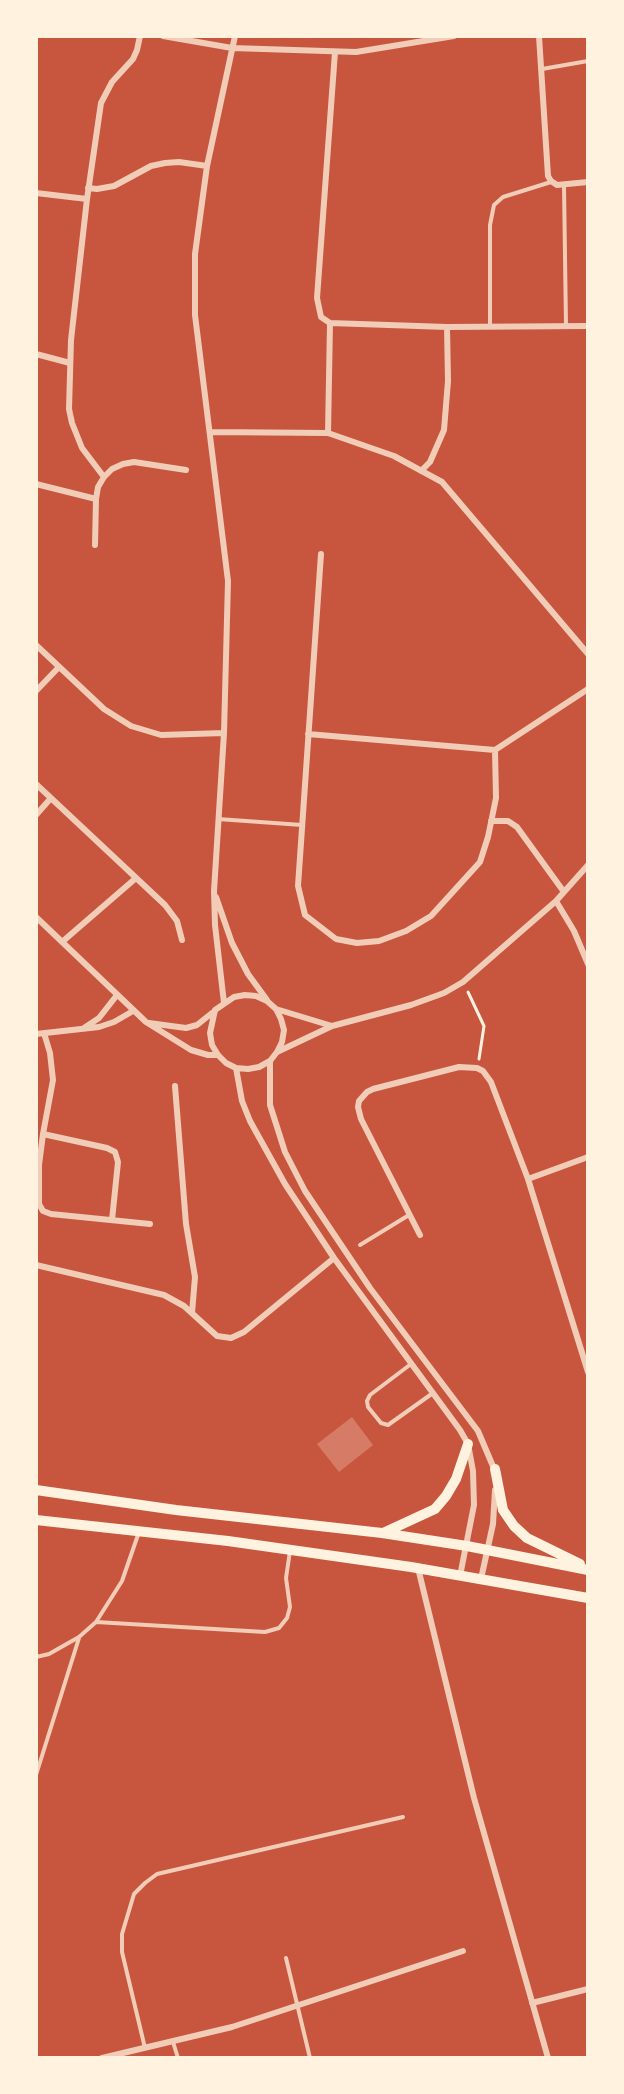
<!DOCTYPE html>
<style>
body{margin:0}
#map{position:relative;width:624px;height:2094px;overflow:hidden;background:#c8553d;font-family:Signika,sans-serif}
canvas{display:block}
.frame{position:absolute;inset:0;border:38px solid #fff3e0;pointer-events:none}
</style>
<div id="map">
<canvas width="624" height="2094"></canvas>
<div class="frame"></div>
</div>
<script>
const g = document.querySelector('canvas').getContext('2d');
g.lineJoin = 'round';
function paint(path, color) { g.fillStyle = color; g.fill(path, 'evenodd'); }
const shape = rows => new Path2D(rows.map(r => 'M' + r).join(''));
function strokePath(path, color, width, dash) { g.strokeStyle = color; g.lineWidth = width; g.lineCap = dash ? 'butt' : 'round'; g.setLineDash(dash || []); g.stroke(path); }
paint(shape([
 [352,1417,373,1445,339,1472,317,1444]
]), '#d67c66');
strokePath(shape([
 [468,992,484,1026,479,1059]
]), '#fff3e0', 3);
strokePath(shape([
 [542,69,588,61],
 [564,186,566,326],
 [490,327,490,225,494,205,503,197,551,182],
 [218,819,302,825],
 [360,1245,409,1215],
 [411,1364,370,1395,367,1401,368,1407,381,1423,388,1425,433,1393],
 [96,1622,265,1632,279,1628,287,1618,290,1607,286,1578,290,1551],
 [36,1657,49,1654,79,1637,96,1622,122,1581,139,1532],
 [36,1775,79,1638],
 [286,1958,310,2058],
 [173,2042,178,2058],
 [145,2048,122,1952,122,1934,134,1894,145,1883,157,1874,403,1817]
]), '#f1ccb7', 4);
strokePath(shape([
 [163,36,232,48,356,52,454,36],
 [539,36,548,176,551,181,557,185,588,182],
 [335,52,317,298,321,317,330,323,447,327,588,326],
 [88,188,97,189,114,186,151,166,165,163,179,162,207,166],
 [36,193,87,199],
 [36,354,70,363],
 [210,432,328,433,394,456,442,482,588,654],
 [328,433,330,323],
 [421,471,430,462,444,430,448,381,447,327],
 [104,477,82,448,72,423,69,409,71,340,87,199,101,103,112,82,133,59,137,50,140,36],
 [36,484,96,499],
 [95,545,96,499,98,487,104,477,112,469,123,464,134,462,186,470],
 [321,554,298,886,305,915,336,939,357,943,379,941,406,931,431,916,480,862,488,837,496,798,495,750],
 [36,645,104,709,131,726,161,735,224,733],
 [36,691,59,667],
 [308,734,495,750,588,689],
 [36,784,165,905,177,921,182,940],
 [36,815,51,798],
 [491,821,508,821,517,827,564,892],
 [216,897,232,943,248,974,267,1000],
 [556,901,574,931,588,964],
 [36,917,146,1022,191,1050,208,1055,218,1055],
 [62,942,136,878],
 [245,995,256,996,267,1001,276,1009,281,1019,284,1030,282,1042,277,1052,270,1061,259,1067,248,1069,236,1068,226,1063,218,1055,212,1045,210,1033,215,1010,234,997,245,995],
 [224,1003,215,925,214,891,224,733,228,581,195,315,195,254,207,166,235,36],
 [276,1009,332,1026],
 [149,1023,186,1028,197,1025,212,1013],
 [84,1028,99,1018,117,995],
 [44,1033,50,1053,53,1080,43,1134,39,1165,39,1204,43,1211,51,1214,150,1224],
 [36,1034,99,1027,114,1022,133,1011],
 [277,1052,332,1026,411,1005,444,993,463,982,556,901,588,865],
 [270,1061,270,1105,285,1152,305,1191,370,1288,478,1431,495,1471],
 [236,1068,242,1101,250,1121,285,1184,334,1258,460,1430,468,1444,473,1471,474,1505,460,1576],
 [175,1086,186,1224,195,1277,192,1313],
 [43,1134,107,1148,115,1152,118,1162,112,1220],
 [528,1179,588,1157],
 [420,1235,361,1119,358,1107,359,1101,367,1092,373,1089,459,1067,477,1068,483,1071,491,1082,528,1179,588,1372],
 [36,1265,164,1295,184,1306,217,1336,231,1338,244,1332,334,1258],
 [418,1568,474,1798,548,2058],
 [481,1579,493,1524,495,1490],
 [532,2003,588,1989],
 [102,2058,232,2027,463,1951]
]), '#f1ccb7', 6);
strokePath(shape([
 [495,1469,503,1510,514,1526,527,1538,580,1564],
 [36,1490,176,1510,382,1533,467,1546,588,1570],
 [36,1520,228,1541,411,1567,588,1598],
 [383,1533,435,1509,446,1496,456,1479,468,1444]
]), '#fff3e0', 10);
</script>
